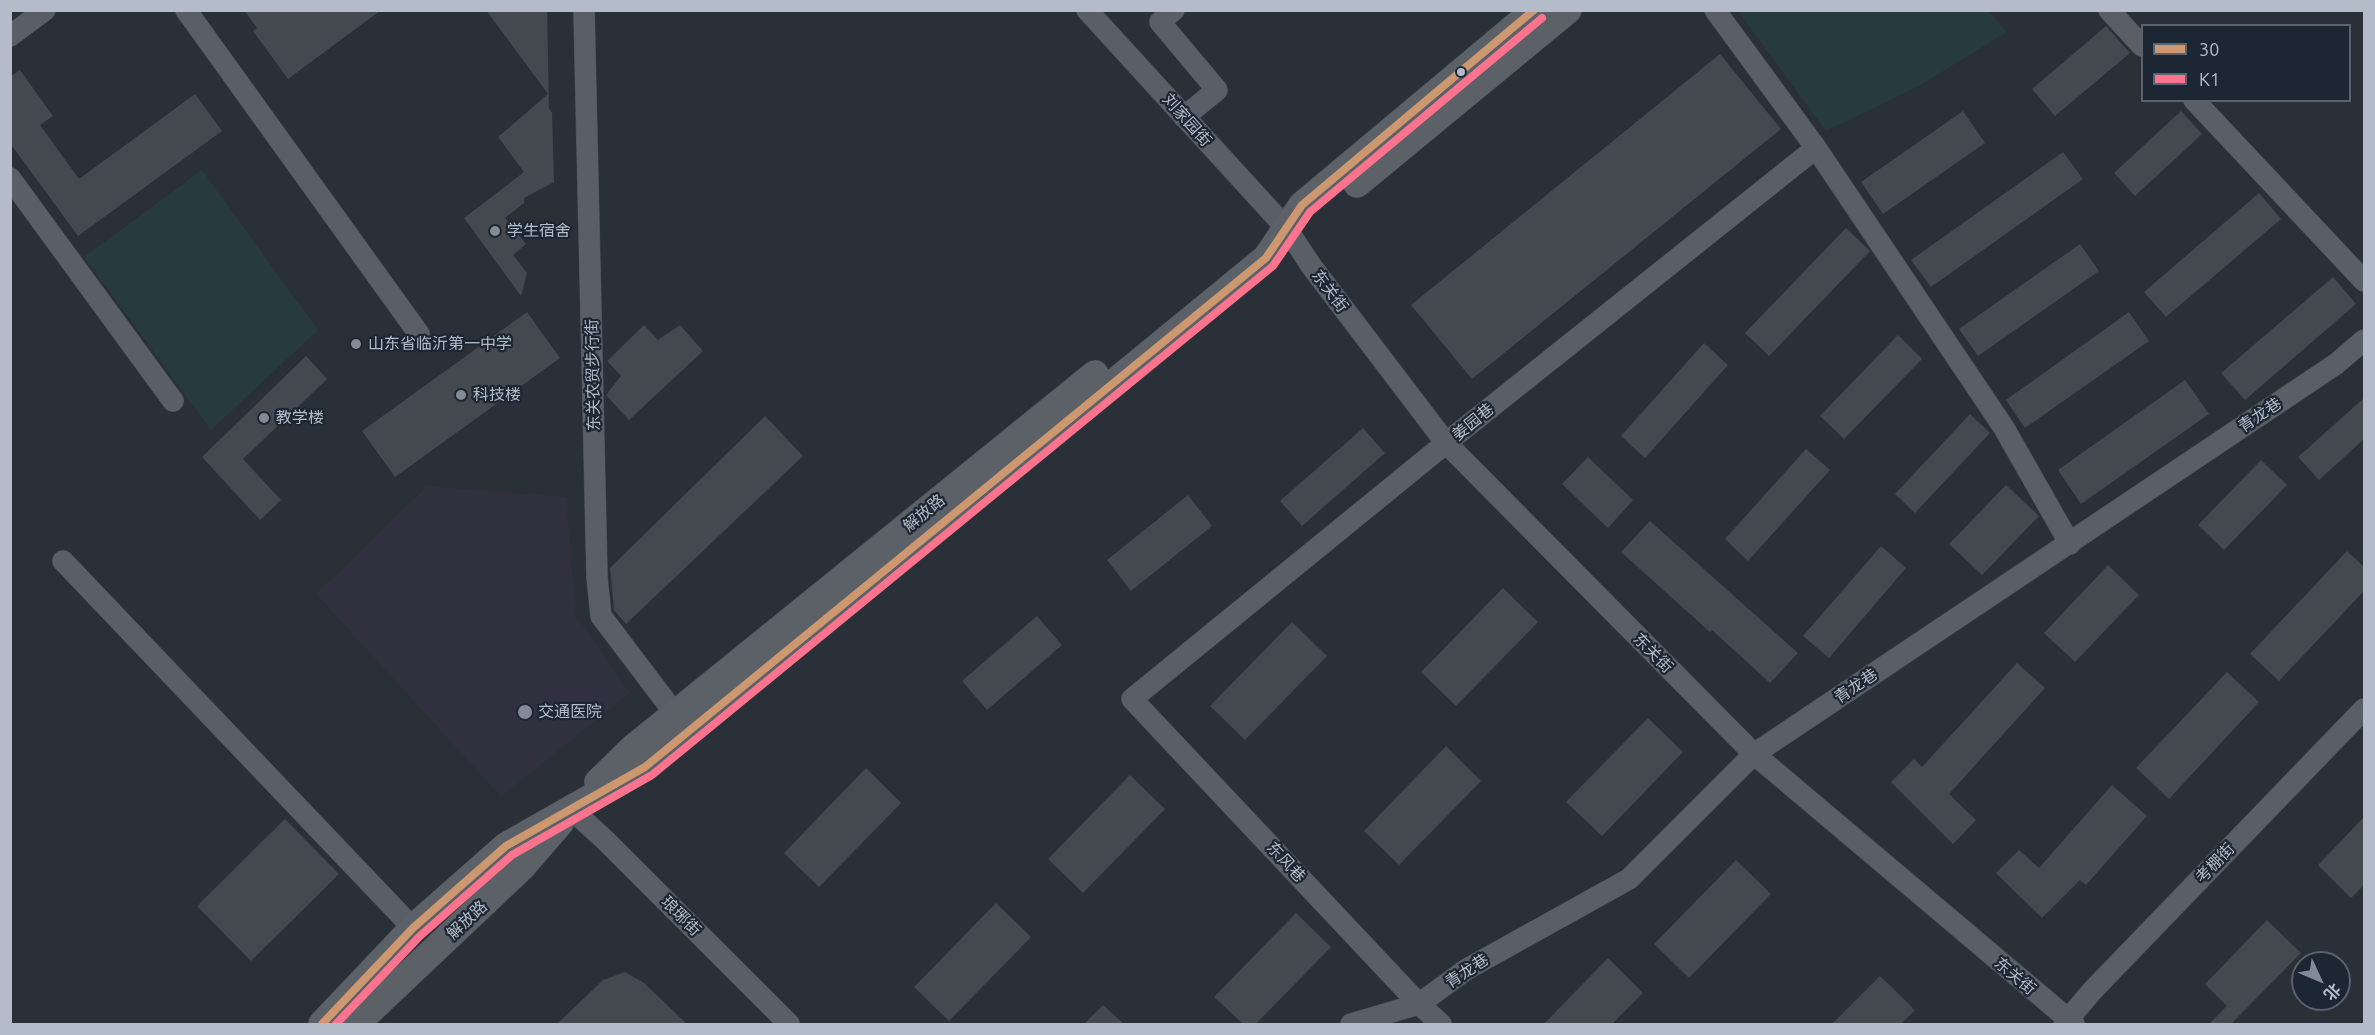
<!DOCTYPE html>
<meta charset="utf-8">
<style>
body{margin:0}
#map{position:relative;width:2375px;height:1035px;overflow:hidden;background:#2a3038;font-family:Ubuntu,"Noto Sans SC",sans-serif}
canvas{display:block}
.frame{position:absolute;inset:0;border:12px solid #b4bcc9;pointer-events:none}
.legend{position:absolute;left:2141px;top:24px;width:210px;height:78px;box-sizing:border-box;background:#1d2633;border:2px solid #59626f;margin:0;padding:8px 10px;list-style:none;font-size:18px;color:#b4bcc9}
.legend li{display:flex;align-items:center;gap:12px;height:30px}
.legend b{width:30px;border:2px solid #59626f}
.north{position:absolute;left:2291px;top:951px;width:60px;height:60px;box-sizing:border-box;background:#1d2633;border:2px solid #59626f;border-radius:50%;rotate:134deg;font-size:16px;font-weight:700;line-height:24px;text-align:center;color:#b4bcc9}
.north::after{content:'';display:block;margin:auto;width:21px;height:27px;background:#848b96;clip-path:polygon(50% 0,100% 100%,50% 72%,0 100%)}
</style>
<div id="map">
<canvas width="2375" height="1035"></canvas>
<div class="frame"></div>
<ul class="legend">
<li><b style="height:8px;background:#cd976f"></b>30</li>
<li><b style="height:8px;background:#fc738d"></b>K1</li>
</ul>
<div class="north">北</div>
</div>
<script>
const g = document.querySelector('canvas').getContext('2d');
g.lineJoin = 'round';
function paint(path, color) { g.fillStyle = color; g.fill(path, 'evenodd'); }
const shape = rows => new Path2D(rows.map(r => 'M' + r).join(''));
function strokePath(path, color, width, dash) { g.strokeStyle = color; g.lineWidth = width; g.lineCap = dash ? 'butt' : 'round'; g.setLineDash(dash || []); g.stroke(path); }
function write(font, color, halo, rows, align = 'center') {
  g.font = font + ' Ubuntu,"Noto Sans SC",sans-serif'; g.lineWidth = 4.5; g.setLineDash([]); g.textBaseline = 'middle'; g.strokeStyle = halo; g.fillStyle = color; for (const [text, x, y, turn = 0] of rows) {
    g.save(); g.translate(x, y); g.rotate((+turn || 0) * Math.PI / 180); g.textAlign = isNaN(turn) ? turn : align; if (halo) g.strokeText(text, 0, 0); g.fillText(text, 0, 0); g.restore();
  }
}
paint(shape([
 [427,486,566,497,576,616,630,693,501,797,316,594]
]), '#31303e');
paint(shape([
 [1738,11,1989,11,2007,32,1919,86,1826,131],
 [202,170,318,330,211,430,84,257]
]), '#273a3e');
paint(shape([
 [244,10,381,10,288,79,253,31,257,28],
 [486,10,547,10,549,108,552,113,554,182,524,198,524,203,505,218,526,244,513,255,527,273,521,296,464,218,524,172,498,137,548,94],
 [2106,26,2130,53,2055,116,2032,89],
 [1720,54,1781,129,1472,379,1411,305],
 [20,70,53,116,40,125,79,179,195,94,222,131,78,236,10,143,10,77],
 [1963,111,1985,143,1883,214,1861,182],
 [2181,111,2202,134,2135,196,2114,173],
 [2063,152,2083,179,1931,287,1911,260],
 [2259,193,2281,219,2166,317,2144,292],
 [1846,228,1870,251,1769,356,1745,333],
 [2080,244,2099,271,1978,356,1959,329],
 [2333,277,2356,304,2245,400,2221,373],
 [527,312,560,358,395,477,362,431],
 [2129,312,2149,341,2025,428,2006,400],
 [644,325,658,340,680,325,703,351,629,420,606,395,621,376,607,361],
 [1898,335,1922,359,1844,439,1820,416],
 [1704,343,1728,365,1645,458,1621,436],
 [306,356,327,379,243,459,281,500,260,520,202,457],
 [2185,380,2209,414,2081,504,2058,470],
 [2364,398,2364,439,2319,480,2298,457],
 [1970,414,1990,433,1915,513,1895,494],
 [765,416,803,456,626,624,614,610,610,568],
 [1363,428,1385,453,1302,526,1280,501],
 [1806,449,1830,470,1748,561,1725,539],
 [1588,457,1633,500,1608,528,1562,484],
 [2261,460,2287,485,2224,550,2198,525],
 [2006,485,2039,516,1982,575,1949,544],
 [1188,495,1212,526,1131,591,1107,560],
 [1650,521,1798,653,1770,683,1712,630,1710,632,1621,552],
 [1881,546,1906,568,1829,658,1803,636],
 [2347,551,2364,567,2364,591,2279,681,2250,654],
 [2108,565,2139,595,2075,662,2044,633],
 [1503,588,1538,622,1456,706,1421,672],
 [1037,616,1062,645,987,710,962,681],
 [1292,622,1327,656,1245,740,1210,706],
 [2017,663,2045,688,1949,794,1976,820,1953,844,1891,782,1914,759,1922,767],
 [2227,672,2259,702,2169,799,2136,768],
 [1648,718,1683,752,1602,836,1566,802],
 [1446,746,1481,781,1399,865,1364,831],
 [866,768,901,803,819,887,784,853],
 [1130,775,1165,809,1083,893,1048,859],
 [2112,785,2147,816,2086,885,2080,880,2042,918,1996,873,2019,850,2039,868],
 [2364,817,2364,885,2351,898,2318,865],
 [285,819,339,874,251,961,197,906],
 [1736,860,1771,894,1689,978,1654,944],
 [996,903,1031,937,949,1021,914,987],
 [1296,913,1331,947,1256,1024,1243,1024,1214,997],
 [2267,920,2301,953,2231,1024,2209,1024,2227,1006,2205,984],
 [1608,958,1643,993,1612,1024,1544,1024],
 [625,972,644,983,687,1024,557,1024,603,980],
 [1880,976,1915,1010,1901,1024,1832,1024],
 [1103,1005,1124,1024,1084,1024]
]), '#444950');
const minor = shape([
 [186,10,419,334],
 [584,10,597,577,601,616,676,715],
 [1087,10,1287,229,1312,267,1446,443,1754,754,2074,1024],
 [1174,10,1160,22,1217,90,1184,117],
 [1715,10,1816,148,2004,428,2070,544],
 [2109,10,2142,46],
 [10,36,45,10],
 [2194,100,2364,281],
 [10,178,173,401],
 [63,561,413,928],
 [571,809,605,840,789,1024],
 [1351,1024,1419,1004,1467,969,1629,879,1754,754,2336,364,2364,340],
 [1441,1024,1419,1004,1132,699,1446,443,1816,148],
 [2064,1024,2093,990,2364,709]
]);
const major = shape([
 [1357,184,1568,10],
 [598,782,633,748,1095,374],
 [322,1024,413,928,506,846,645,767,1266,258,1302,205,1535,10],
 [356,1024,522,867,560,823]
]);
strokePath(minor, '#484c53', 22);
strokePath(major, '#484c55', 28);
strokePath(minor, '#5a5e66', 21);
strokePath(major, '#5c6168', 27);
strokePath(shape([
 [322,1024,413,928,506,846,645,767,1266,258,1302,205,1534,10]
]), '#cd976f', 8);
strokePath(shape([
 [336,1024,420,936,512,855,652,775,1273,266,1310,212,1542,18]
]), '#fc738d', 8);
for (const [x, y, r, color] of [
 [1461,72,5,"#b4bcc9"],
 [495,231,6,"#848b96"],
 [356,344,6,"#848b96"],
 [461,395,6,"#848b96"],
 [264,418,6,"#848b96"],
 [525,712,8,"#848b96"]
]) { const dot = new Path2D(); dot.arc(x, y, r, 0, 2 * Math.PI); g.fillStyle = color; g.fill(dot); strokePath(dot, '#1d2633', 2); }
write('16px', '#b4bcc9', '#1d2633', [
 ["刘家园街",1187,120,48],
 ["东关街",1330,291,53],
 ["东关农贸步行街",593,375,-91],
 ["青龙巷",2260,415,-34],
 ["姜园巷",1473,422,-39],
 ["解放路",924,513,-39],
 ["东关街",1653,653,45],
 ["青龙巷",1856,686,-34],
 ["东风巷",1286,862,47],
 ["考棚街",2215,863,-46],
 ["琅琊街",681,916,45],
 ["解放路",467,920,-43],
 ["青龙巷",1467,971,-33],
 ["东关街",2015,976,40]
]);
write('16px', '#b4bcc9', '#1d2633', [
 ["学生宿舍",507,231],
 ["山东省临沂第一中学",368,344],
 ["科技楼",473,395],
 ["教学楼",276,418],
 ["交通医院",538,712]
], 'left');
</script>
